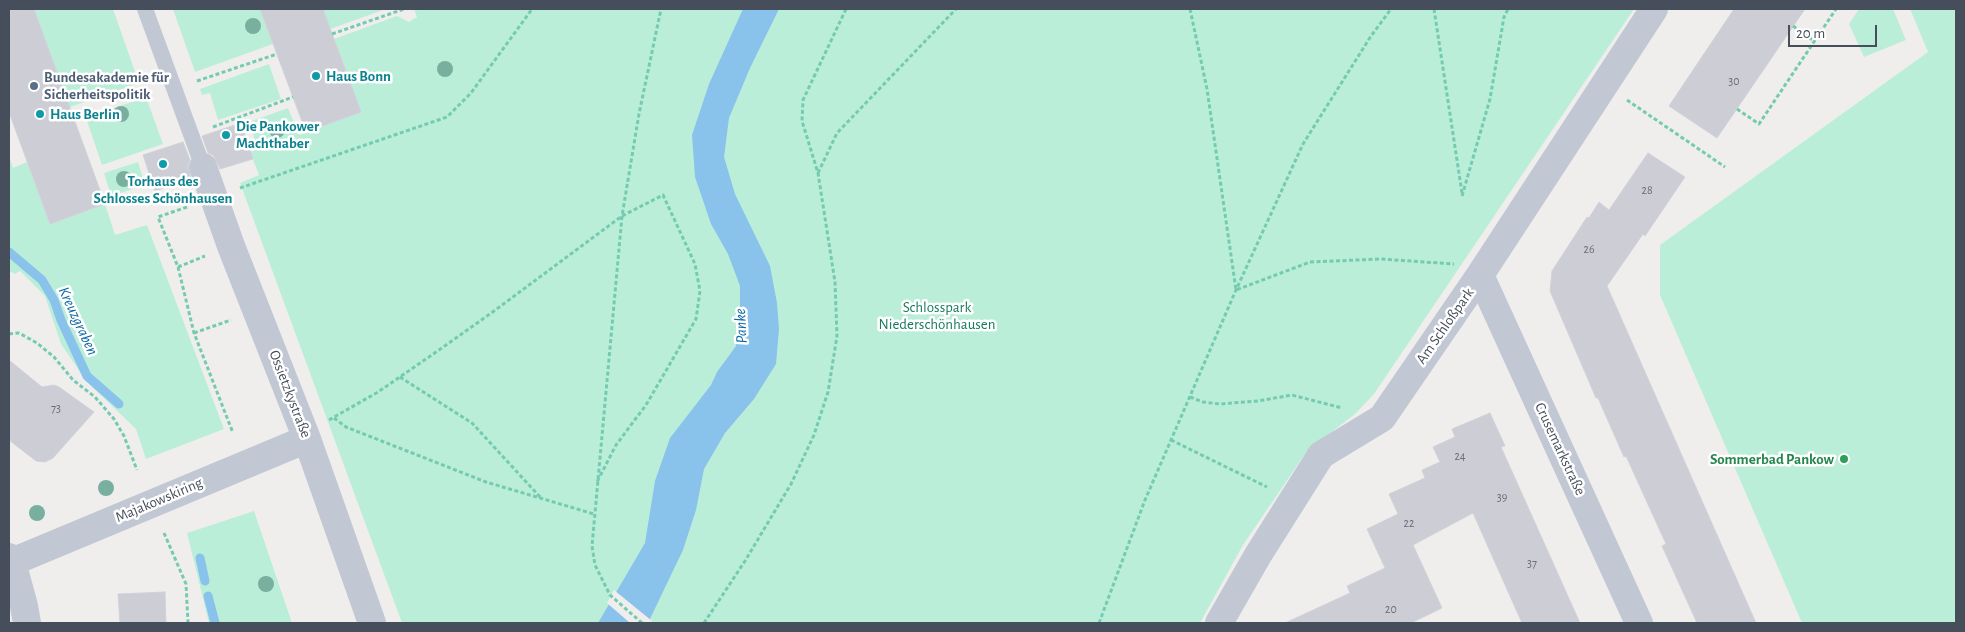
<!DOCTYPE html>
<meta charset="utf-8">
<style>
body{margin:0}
#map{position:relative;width:1965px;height:632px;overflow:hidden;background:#f0eeed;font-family:"Alegreya Sans",sans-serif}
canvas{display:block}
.frame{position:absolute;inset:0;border:10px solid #464d5b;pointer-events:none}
.scale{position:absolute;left:1788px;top:25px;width:89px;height:22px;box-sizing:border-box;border:2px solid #464d5b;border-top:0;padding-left:6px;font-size:15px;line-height:18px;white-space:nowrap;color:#464d5b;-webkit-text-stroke:4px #fff;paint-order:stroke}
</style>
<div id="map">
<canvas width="1965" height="632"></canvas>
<div class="frame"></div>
<div class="scale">20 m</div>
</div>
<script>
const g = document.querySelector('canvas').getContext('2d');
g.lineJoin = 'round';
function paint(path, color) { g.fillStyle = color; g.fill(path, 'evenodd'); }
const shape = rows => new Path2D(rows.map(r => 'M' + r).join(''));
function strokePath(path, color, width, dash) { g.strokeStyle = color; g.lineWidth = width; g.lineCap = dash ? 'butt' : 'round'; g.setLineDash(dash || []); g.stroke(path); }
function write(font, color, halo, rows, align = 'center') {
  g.font = font + ' "Alegreya Sans",sans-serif'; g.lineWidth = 5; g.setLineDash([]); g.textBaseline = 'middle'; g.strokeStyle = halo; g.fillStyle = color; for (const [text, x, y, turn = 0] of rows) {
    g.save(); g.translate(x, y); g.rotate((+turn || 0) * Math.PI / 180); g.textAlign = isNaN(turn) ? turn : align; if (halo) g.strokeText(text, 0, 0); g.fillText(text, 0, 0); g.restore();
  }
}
paint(shape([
 [34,9,113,9,139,83,70,107],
 [173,9,260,9,273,44,195,72],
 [323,9,386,9,330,29],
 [414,9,1634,9,1374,394,1355,414,1307,451,1243,545,1200,623,402,623,240,183,259,175,250,152,258,149,249,122,288,108,299,135,360,112,334,39,397,16,409,22,417,17],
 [1859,9,1893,9,1906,40,1864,57,1849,24],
 [1910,9,1956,9,1956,623,1802,623,1660,295,1660,245,1928,52],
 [269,64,281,99,218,120,210,93,202,95,200,89],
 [146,97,163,144,102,165,86,118],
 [9,156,13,168,27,162,50,224,105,204,115,235,147,225,224,429,146,459,136,429,87,382,61,344,45,296,20,271,15,274,9,271],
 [138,162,145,185,111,196,104,173],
 [254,511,292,623,209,623,187,533]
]), '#bbeed9');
paint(shape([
 [743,9,779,9,750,68,729,118,724,157,735,194,770,266,777,303,779,329,776,364,754,399,725,433,704,469,696,510,683,550,648,623,598,623,645,543,655,481,670,438,711,385,717,372,736,346,740,319,740,286,728,254,711,224,695,177,692,135,709,84]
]), '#89c3eb');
paint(shape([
 [614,590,652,621,651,623,630,623,607,603]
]), '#f0eeed');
strokePath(shape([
 [9,252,42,280,54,300,61,320,87,376,119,404],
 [200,558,205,581],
 [208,596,215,623]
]), '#89c3eb', 9);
const building = shape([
 [9,9,34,9,105,204,50,224,9,112,9,9],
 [260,9,323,9,361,112,306,132,260,9],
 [1734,9,1805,9,1717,138,1669,106,1734,9],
 [241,123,253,159,220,169,213,155,208,153,202,136,241,123],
 [183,142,190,160,188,165,191,179,155,191,143,155,183,142],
 [1648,153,1685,177,1645,236,1643,234,1607,286,1756,623,1697,623,1662,546,1666,544,1626,456,1624,457,1598,398,1596,398,1550,291,1552,271,1587,217,1589,218,1599,202,1609,210,1648,153],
 [9,360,42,387,54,385,59,387,94,412,53,458,45,462,36,461,9,440,9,360],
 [1490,413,1505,446,1501,447,1580,623,1522,623,1473,513,1413,545,1442,608,1411,623,1285,623,1350,593,1347,586,1385,568,1367,529,1398,514,1389,494,1425,478,1422,470,1440,462,1433,447,1455,437,1452,429,1490,413],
 [165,592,166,623,120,623,118,594,165,592]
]);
paint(building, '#cdced5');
strokePath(building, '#d1d2d9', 1);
strokePath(shape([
 [1190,9,1207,89,1236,290,1310,262,1381,259,1454,264],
 [1434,9,1462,193],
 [1793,26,1814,41],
 [332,34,404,9],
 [197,81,277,54],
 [1627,100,1725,167],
 [1737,109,1759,124,1836,9],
 [213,127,293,97],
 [818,173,837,133,956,9],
 [240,188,447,117,471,93,532,9],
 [1462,196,1490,99,1504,17,1508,9],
 [187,207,158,217,178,267,194,333,233,433],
 [178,267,205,256],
 [194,333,231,320],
 [9,334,19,333,37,343,54,357,73,380,95,397,114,419,124,436,137,470],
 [400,377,472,423,541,498],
 [1190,397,1203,402,1220,404,1258,401,1292,395,1342,408],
 [334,418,346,427,486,482,594,514],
 [329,420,378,392,439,350,494,311,622,216,663,195,695,264,700,291,696,319,646,405,616,445,597,482],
 [1171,440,1267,487],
 [164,533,186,584,188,623],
 [642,623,610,595,595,565,592,546,622,216,639,114,661,9],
 [704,623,745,561,791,484,814,435,828,392,837,336,835,282,818,173,802,121,803,100,846,9],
 [1099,623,1145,500,1236,290,1303,144,1371,36,1391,9]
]), '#74cbb1', 3, [4, 2.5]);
strokePath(shape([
 [145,9,203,167]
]), '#c1c7d3', 16);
strokePath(shape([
 [203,167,231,246,307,439,372,623],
 [1480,275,1639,623],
 [9,557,12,562,24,606,27,623],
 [12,562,307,439],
 [1219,623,1258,555,1321,455,1382,418,1480,275,1654,9]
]), '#c1c7d3', 28);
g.fillStyle = '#79af9e';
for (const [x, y] of [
 [253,26],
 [445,69],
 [121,114],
 [277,130],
 [124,179],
 [106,488],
 [37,513],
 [266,584]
]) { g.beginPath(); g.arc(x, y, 8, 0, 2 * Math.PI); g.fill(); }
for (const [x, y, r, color] of [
 [316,76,5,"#0f9aa8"],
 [34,86,5,"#5c6f8a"],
 [40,114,5,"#0f9aa8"],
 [226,135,5,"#0f9aa8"],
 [163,164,5,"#0f9aa8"],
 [1844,459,5,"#2e9e5b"]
]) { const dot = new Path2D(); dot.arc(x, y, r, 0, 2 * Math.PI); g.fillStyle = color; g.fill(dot); strokePath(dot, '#fff', 2); }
write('12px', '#686d7a', null, [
 ["30",1734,81],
 ["28",1647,190],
 ["26",1589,249],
 ["73",56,408],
 ["24",1460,456],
 ["39",1502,497],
 ["22",1409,523],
 ["37",1532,563],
 ["20",1391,609]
]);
write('bold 15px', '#0d838f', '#fff', [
 ["Haus Bonn",326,76],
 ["Haus Berlin",50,114],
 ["Die Pankower",236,126],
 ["Machthaber",236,143],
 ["Torhaus des",163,181,"center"],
 ["Schlosses Schönhausen",163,198,"center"]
], 'left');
write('bold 15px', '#4e5e75', '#fff', [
 ["Bundesakademie für",44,77],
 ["Sicherheitspolitik",44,94]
], 'left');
write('15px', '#177b5d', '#fff', [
 ["Schlosspark",937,307],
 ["Niederschönhausen",937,324]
]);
write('15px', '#464d5b', '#fff', [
 ["Am Schloßpark",1445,326,-55],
 ["Ossietzkystraße",290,394,69],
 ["Crusemarkstraße",1560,449,65],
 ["Majakowskiring",159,500,-23]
]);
write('bold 15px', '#27864d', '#fff', [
 ["Sommerbad Pankow",1834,459]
], 'right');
write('italic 16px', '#0e68a6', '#fff', [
 ["Kreuzgraben",78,321,65],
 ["Panke",741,326,-93]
]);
</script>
